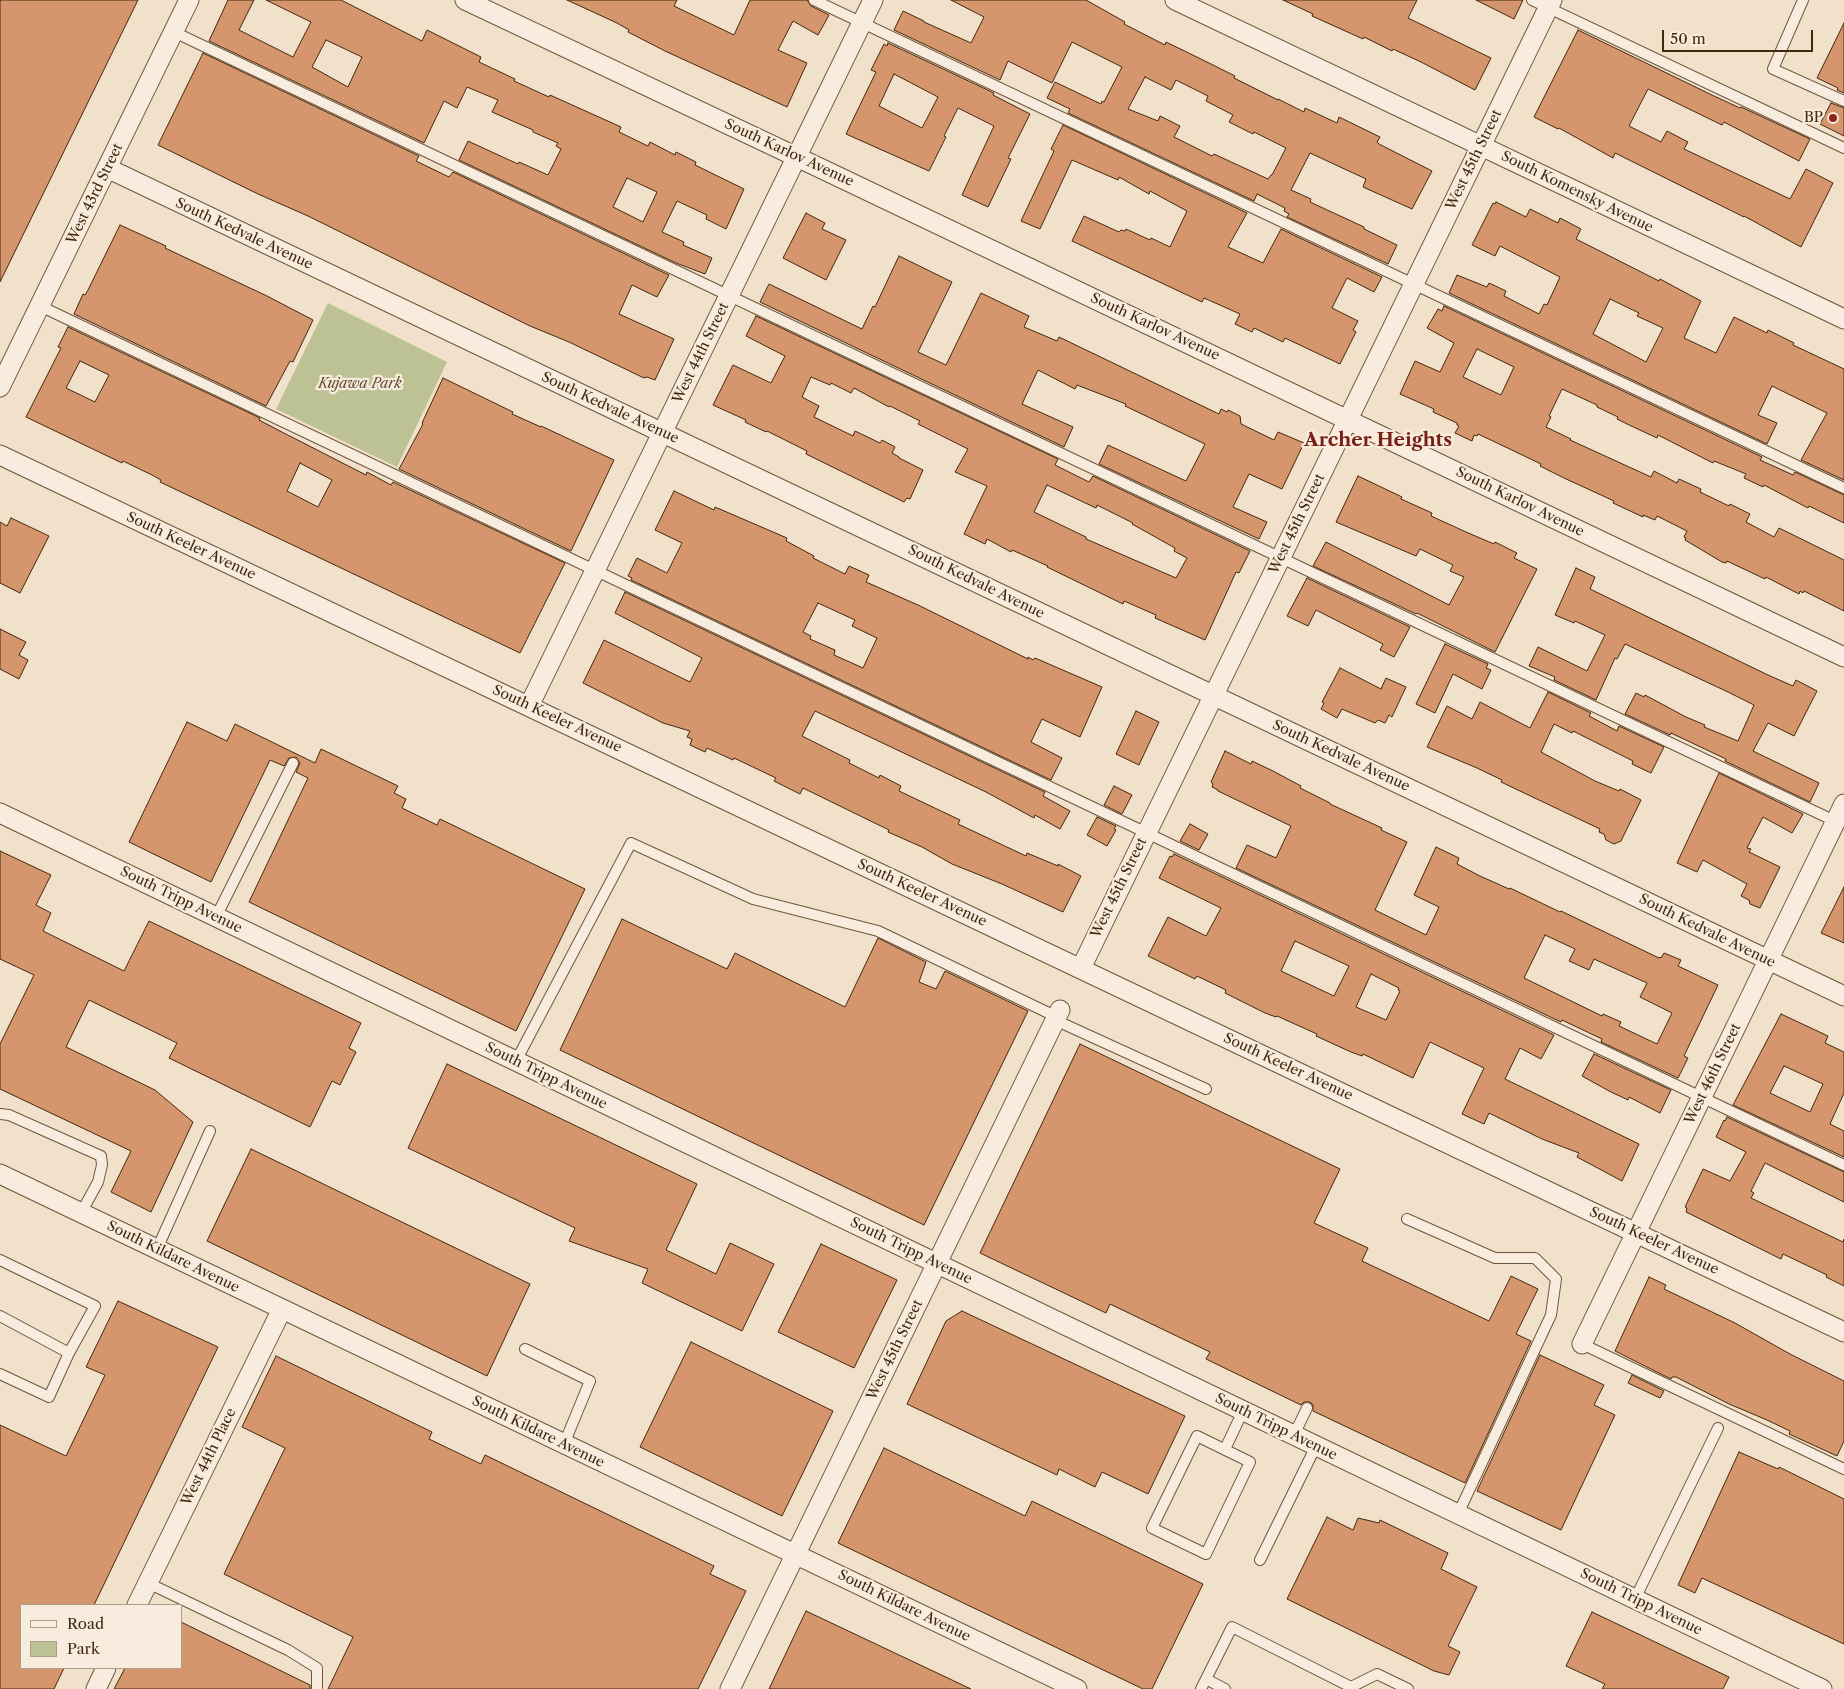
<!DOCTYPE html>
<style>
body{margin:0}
#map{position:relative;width:1844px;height:1689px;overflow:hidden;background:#f2e1ca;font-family:"Libre Caslon Text",serif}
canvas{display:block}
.legend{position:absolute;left:20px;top:1604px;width:162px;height:65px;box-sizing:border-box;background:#f7ecdd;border:1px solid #af9e8a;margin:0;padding:6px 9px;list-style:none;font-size:15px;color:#43280d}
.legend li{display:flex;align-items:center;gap:10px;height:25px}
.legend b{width:25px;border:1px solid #af9e8a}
.scale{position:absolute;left:1662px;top:30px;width:151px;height:22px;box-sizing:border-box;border:2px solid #43280d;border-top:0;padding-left:6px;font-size:15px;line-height:18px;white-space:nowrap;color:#43280d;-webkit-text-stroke:4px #f7ecdd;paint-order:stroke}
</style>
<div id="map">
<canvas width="1844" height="1689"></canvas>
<ul class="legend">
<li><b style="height:6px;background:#f7ecdd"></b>Road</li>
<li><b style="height:14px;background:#bdc295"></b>Park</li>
</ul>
<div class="scale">50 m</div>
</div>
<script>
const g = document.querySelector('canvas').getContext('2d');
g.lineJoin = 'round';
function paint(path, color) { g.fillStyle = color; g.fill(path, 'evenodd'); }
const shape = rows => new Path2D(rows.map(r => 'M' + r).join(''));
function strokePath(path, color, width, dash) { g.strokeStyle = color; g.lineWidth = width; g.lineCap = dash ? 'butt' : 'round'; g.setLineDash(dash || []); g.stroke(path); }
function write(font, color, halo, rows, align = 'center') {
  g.font = font + ' "Libre Caslon Text",serif'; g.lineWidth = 4.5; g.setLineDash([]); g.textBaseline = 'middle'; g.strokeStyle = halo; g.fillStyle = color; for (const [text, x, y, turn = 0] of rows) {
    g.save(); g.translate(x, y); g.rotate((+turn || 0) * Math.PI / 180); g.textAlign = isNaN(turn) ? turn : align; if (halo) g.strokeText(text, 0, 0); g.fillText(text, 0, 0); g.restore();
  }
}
paint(shape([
 [328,303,447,362,397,467,276,409]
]), '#bdc295');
const building = shape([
 [0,0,138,0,0,282,0,0],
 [228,0,254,0,239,30,293,57,311,22,266,0,341,0,422,41,427,30,481,57,479,62,515,79,514,81,549,97,550,95,621,127,619,132,648,146,650,142,675,155,676,152,696,162,695,165,744,189,726,229,706,219,707,215,677,201,662,232,684,242,683,245,712,258,705,274,676,263,459,160,468,141,494,153,518,164,519,162,548,175,561,149,556,146,558,143,533,132,533,130,492,112,498,100,467,87,457,108,444,101,424,143,209,41,228,0],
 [326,40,362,57,348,87,312,67,326,40],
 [627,178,657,192,643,222,613,207,627,178],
 [567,0,677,0,674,6,734,35,750,0,807,0,811,6,829,15,818,35,793,21,778,50,807,63,787,107,665,51,628,32,629,30,617,23,567,0],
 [951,0,1086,0,1125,22,1124,24,1165,45,1166,42,1203,60,1235,76,1234,78,1278,100,1278,99,1304,112,1305,108,1337,123,1339,117,1380,137,1377,142,1379,144,1432,171,1412,209,1363,187,1366,179,1310,153,1291,190,1311,199,1310,202,1364,227,1364,229,1397,245,1388,264,1287,217,1289,214,1284,211,1285,208,1257,194,1254,201,1068,113,1070,109,1047,98,1055,82,1101,104,1102,101,1104,102,1122,67,1072,42,1052,83,1008,61,1000,80,894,30,903,11,924,21,924,22,971,43,984,17,951,0],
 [1145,77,1171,90,1176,80,1208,96,1206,101,1233,115,1229,122,1253,134,1254,132,1286,148,1272,175,1271,175,1268,179,1214,154,1212,156,1174,137,1180,126,1160,116,1158,121,1128,109,1145,77],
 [1283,0,1417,0,1408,18,1491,58,1475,90,1421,62,1393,49,1392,51,1364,37,1363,39,1312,16,1313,14,1283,0],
 [1476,0,1523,0,1514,19,1476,0],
 [1844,23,1844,93,1837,90,1838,88,1817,78,1844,23],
 [1578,30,1714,96,1740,108,1741,107,1810,139,1799,161,1724,122,1722,125,1648,89,1629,126,1661,142,1667,131,1688,142,1684,149,1790,199,1806,169,1833,183,1801,247,1744,216,1744,217,1615,153,1613,158,1559,128,1558,129,1534,117,1578,30],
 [888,43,994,93,993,95,1030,114,1008,158,1011,159,988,207,962,195,994,126,958,108,944,136,946,137,929,171,846,134,876,72,871,70,884,44,887,46,888,43],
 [894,74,938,97,922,128,879,106,894,74],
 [203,53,419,156,416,161,449,177,453,172,669,275,657,297,632,285,619,314,674,339,655,380,647,377,644,378,569,342,530,326,308,216,258,194,158,145,203,53],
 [1831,103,1844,108,1844,136,1820,124,1831,103],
 [1063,125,1247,213,1228,247,1263,263,1281,229,1382,277,1374,292,1347,278,1332,308,1358,321,1353,330,1356,332,1340,364,1285,338,1283,342,1254,328,1252,332,1235,324,1240,314,1204,298,1202,302,1072,241,1084,216,1119,232,1121,230,1125,231,1126,229,1150,240,1151,238,1170,247,1187,211,1150,191,1149,194,1119,177,1118,180,1072,160,1040,229,1021,221,1054,151,1051,149,1063,125],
 [1496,202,1526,217,1530,209,1558,223,1560,218,1581,229,1576,239,1659,281,1660,279,1701,301,1684,338,1716,353,1734,317,1767,333,1768,330,1794,343,1793,345,1844,369,1844,480,1801,460,1827,413,1772,386,1758,415,1777,423,1767,444,1449,293,1457,275,1487,287,1489,283,1506,291,1504,296,1539,314,1544,304,1547,305,1560,277,1500,246,1495,256,1472,245,1493,203,1495,204,1496,202],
 [1610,299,1639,313,1637,316,1663,328,1646,362,1593,334,1610,299],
 [806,213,825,223,822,229,846,240,826,280,783,258,806,213],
 [120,225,166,246,165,248,267,296,313,320,293,362,290,361,266,406,74,314,83,294,85,295,88,290,120,225],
 [899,256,952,282,918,352,946,365,981,293,1029,316,1024,327,1057,341,1059,337,1219,414,1221,409,1227,412,1228,410,1240,416,1241,424,1274,440,1278,432,1304,443,1282,489,1249,474,1233,507,1267,522,1259,539,1099,464,1108,445,1186,481,1205,444,1125,406,1126,404,1077,385,1075,389,1038,370,1022,404,1073,427,1064,447,760,302,769,284,862,329,873,306,875,307,899,256],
 [1444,306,1762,457,1760,460,1793,475,1795,472,1844,495,1844,523,1809,506,1808,508,1764,485,1763,487,1744,478,1746,474,1714,461,1713,463,1658,435,1657,438,1627,424,1617,419,1618,417,1597,407,1597,405,1562,389,1549,416,1551,417,1546,427,1571,439,1570,440,1651,477,1654,471,1677,483,1679,479,1701,489,1700,492,1729,506,1730,504,1750,514,1746,522,1774,537,1779,528,1844,560,1844,611,1804,591,1803,593,1800,591,1799,594,1766,577,1765,579,1727,561,1726,563,1722,562,1685,540,1686,538,1684,537,1687,531,1657,516,1655,520,1643,515,1643,517,1613,503,1614,501,1564,478,1540,466,1541,464,1495,442,1478,434,1477,436,1474,435,1472,441,1455,433,1459,426,1457,425,1457,423,1433,412,1434,409,1400,394,1415,361,1440,372,1454,343,1427,328,1438,309,1442,311,1444,306],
 [1477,349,1514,367,1501,395,1463,377,1477,349],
 [756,316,1058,459,1055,465,1089,482,1093,476,1250,551,1239,573,1236,572,1205,640,1155,618,1156,615,1124,601,1123,604,1047,567,1048,566,1012,550,1011,552,987,539,985,544,964,534,987,486,955,472,968,449,918,424,920,421,890,406,889,407,854,388,851,393,831,383,830,385,811,377,802,397,819,406,814,417,853,436,855,431,880,443,882,440,895,447,892,453,899,457,899,458,923,470,910,499,907,498,904,502,806,454,807,451,767,431,766,432,747,423,745,422,746,420,713,405,733,365,771,383,785,356,746,336,756,316],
 [1047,485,1096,508,1097,505,1133,523,1132,524,1175,548,1174,551,1187,558,1176,578,1086,539,1086,537,1034,512,1047,485],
 [68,327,260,418,259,420,280,431,366,475,367,472,391,485,393,482,565,563,520,653,160,482,161,480,152,475,123,461,122,463,26,417,61,348,58,347,68,327],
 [80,361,109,375,95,402,66,388,80,361],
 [300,463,332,480,318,507,287,491,300,463],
 [443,378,513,412,512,414,541,427,541,426,614,460,571,551,399,469,423,424,422,423,443,378],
 [1358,476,1402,497,1401,499,1432,513,1431,516,1466,532,1494,544,1495,542,1517,553,1514,558,1537,569,1495,652,1417,613,1416,614,1313,566,1326,542,1449,605,1464,577,1450,571,1453,565,1420,549,1416,556,1336,522,1358,476],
 [674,491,714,510,715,507,787,538,786,541,814,556,813,558,845,574,849,566,869,575,866,582,918,605,1028,659,1028,657,1033,660,1035,658,1102,687,1080,737,1042,719,1031,742,1062,758,1051,780,631,580,632,578,628,576,637,558,667,573,682,543,655,530,674,491],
 [818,603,855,620,852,626,877,638,863,668,834,655,835,650,810,639,811,636,803,632,818,603],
 [11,518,49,536,20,593,0,583,0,522,7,526,11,518],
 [1576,568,1595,577,1590,589,1768,675,1793,686,1796,680,1817,691,1794,736,1768,723,1753,751,1819,783,1810,802,1725,761,1726,759,1671,733,1670,735,1625,714,1636,693,1644,697,1645,695,1686,717,1705,725,1704,727,1738,741,1754,705,1728,692,1625,644,1617,659,1615,658,1596,700,1554,680,1555,677,1529,666,1538,647,1587,671,1605,635,1575,621,1574,623,1555,615,1576,568],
 [1307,578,1410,627,1394,657,1380,650,1383,644,1316,610,1308,626,1287,616,1307,578],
 [625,592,1045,792,1043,796,1070,811,1060,829,1035,815,1034,818,986,792,815,711,802,736,850,760,849,763,879,778,880,775,901,786,899,791,960,820,958,824,1026,856,1027,853,1058,866,1058,864,1081,876,1063,912,1002,884,952,864,922,847,888,832,889,830,803,788,800,794,774,781,776,778,734,758,733,760,707,748,705,752,690,745,692,739,687,737,690,731,663,723,583,683,604,640,690,682,702,658,615,613,625,592],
 [0,629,26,642,19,655,28,660,19,679,0,669,0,629],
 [1445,644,1488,664,1486,668,1491,670,1482,689,1453,674,1435,713,1416,704,1445,644],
 [1340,668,1381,689,1386,678,1406,687,1392,717,1389,715,1385,723,1378,720,1375,723,1342,709,1337,718,1321,709,1324,703,1322,702,1340,668],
 [1548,692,1591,713,1589,716,1617,731,1619,726,1664,747,1651,773,1632,764,1633,761,1573,731,1572,733,1554,724,1541,752,1595,781,1619,791,1620,789,1641,800,1621,841,1614,844,1606,840,1604,834,1599,832,1600,829,1501,782,1502,780,1477,768,1427,747,1447,706,1472,719,1480,702,1530,728,1548,692],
 [1136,711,1159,722,1139,765,1116,754,1136,711],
 [187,722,227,741,235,724,315,763,321,749,398,786,394,793,406,799,402,808,437,825,440,819,585,889,516,1031,249,902,308,778,296,772,300,763,296,757,289,758,284,766,270,760,211,882,129,842,187,722],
 [1225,751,1251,764,1252,761,1273,771,1301,786,1300,788,1330,803,1330,804,1382,828,1381,830,1407,842,1375,910,1426,935,1439,907,1414,895,1436,847,1459,858,1457,864,1480,876,1509,889,1510,888,1560,912,1561,911,1659,958,1660,957,1661,958,1664,953,1681,960,1678,966,1718,985,1684,1056,1688,1058,1678,1078,1601,1042,1602,1039,1562,1020,1561,1022,1236,868,1247,845,1276,858,1291,826,1218,791,1218,790,1212,787,1213,784,1211,782,1225,751],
 [1545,935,1575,949,1569,961,1589,970,1594,959,1647,983,1640,997,1672,1013,1657,1044,1619,1026,1621,1022,1603,1014,1602,1016,1524,978,1545,935],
 [1719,773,1803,814,1792,833,1763,817,1747,848,1751,849,1749,852,1780,867,1760,908,1750,904,1749,900,1741,896,1747,884,1703,860,1697,872,1677,863,1719,773],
 [1114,786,1132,795,1122,814,1104,805,1114,786],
 [1097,817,1116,826,1114,829,1116,830,1107,846,1087,835,1097,817],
 [1190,824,1208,834,1199,850,1180,841,1190,824],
 [0,851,51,875,36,905,51,913,43,931,124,971,149,921,361,1023,349,1048,356,1052,340,1085,332,1081,310,1127,169,1058,177,1043,89,1000,66,1047,155,1090,193,1122,151,1212,111,1192,131,1151,0,1089,0,1044,34,975,0,959,0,851],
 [1174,854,1554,1035,1541,1059,1520,1048,1505,1079,1639,1144,1622,1181,1577,1157,1579,1153,1542,1139,1489,1113,1484,1124,1462,1114,1484,1068,1430,1042,1413,1078,1363,1054,1362,1056,1351,1052,1316,1036,1317,1034,1277,1016,1276,1017,1265,1013,1225,993,1226,990,1197,976,1195,979,1148,956,1168,917,1206,936,1221,908,1159,878,1170,856,1172,857,1174,854],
 [1295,941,1349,966,1334,996,1281,971,1295,941],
 [1371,974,1399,988,1398,990,1400,991,1386,1020,1356,1007,1371,974],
 [1844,887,1844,943,1821,933,1844,887],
 [622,919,727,969,735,953,845,1007,878,938,926,962,919,982,936,989,945,971,1028,1011,924,1225,560,1050,622,919],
 [1781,1014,1828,1036,1825,1043,1844,1052,1844,1093,1830,1124,1844,1131,1844,1157,1733,1105,1781,1014],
 [1784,1066,1823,1084,1810,1112,1770,1093,1784,1066],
 [1080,1044,1340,1169,1314,1223,1368,1248,1362,1261,1489,1321,1511,1276,1538,1289,1516,1334,1531,1341,1465,1483,1313,1411,1313,1405,1310,1402,1304,1402,1301,1405,1206,1359,1210,1352,1110,1304,1106,1313,980,1253,1080,1044],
 [1594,1054,1671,1090,1660,1113,1629,1097,1628,1100,1609,1091,1582,1076,1594,1054],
 [447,1064,697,1184,666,1250,716,1274,730,1243,774,1264,742,1331,642,1283,648,1269,569,1241,575,1228,408,1148,447,1064],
 [1727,1117,1844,1172,1844,1202,1765,1163,1751,1191,1754,1193,1751,1198,1843,1242,1844,1239,1844,1286,1826,1277,1827,1275,1783,1254,1781,1259,1686,1212,1687,1208,1685,1207,1703,1169,1730,1181,1746,1152,1716,1137,1724,1120,1725,1121,1727,1117],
 [251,1149,530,1284,487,1376,207,1241,251,1149],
 [821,1244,897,1280,854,1368,778,1332,821,1244],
 [1649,1277,1666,1285,1664,1289,1735,1323,1790,1354,1844,1381,1844,1441,1837,1456,1789,1434,1790,1431,1767,1420,1729,1404,1676,1377,1672,1377,1671,1379,1615,1351,1649,1277],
 [118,1301,218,1347,94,1605,21,1605,21,1668,64,1668,54,1689,0,1689,0,1425,66,1456,105,1375,86,1367,118,1301],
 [962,1311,1185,1416,1148,1494,1102,1472,1095,1487,1059,1469,1057,1475,907,1404,946,1321,962,1311],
 [691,1342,833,1411,782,1516,640,1447,691,1342],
 [1540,1355,1604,1385,1594,1405,1615,1415,1561,1530,1477,1491,1540,1355],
 [276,1356,432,1432,429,1439,481,1464,485,1455,714,1566,710,1574,746,1591,698,1689,328,1689,353,1637,224,1574,285,1448,242,1427,276,1356],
 [1632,1375,1664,1391,1660,1398,1628,1383,1632,1375],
 [884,1448,1025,1516,1032,1501,1203,1584,1152,1689,1143,1689,838,1543,884,1448],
 [1739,1452,1778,1469,1779,1467,1844,1499,1844,1644,1702,1578,1695,1593,1678,1585,1739,1452],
 [1327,1517,1353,1530,1358,1518,1379,1523,1380,1520,1448,1553,1441,1569,1477,1587,1448,1646,1460,1652,1449,1675,1434,1671,1287,1599,1327,1517],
 [806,1611,971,1689,769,1689,806,1611],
 [1592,1612,1729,1677,1723,1689,1602,1689,1605,1684,1566,1666,1592,1612],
 [181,1622,310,1685,310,1689,114,1689,125,1668,181,1668,181,1622]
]);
paint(building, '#d5956d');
strokePath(building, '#43280d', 1);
const service = shape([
 [814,0,1844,488],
 [1532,0,1844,148],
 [1803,0,1773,69,1844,101],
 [174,32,1839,823],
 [40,306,1844,1165],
 [216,917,293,763],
 [1055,1020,1206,1089],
 [516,1061,631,843,753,899,878,931,1057,1017],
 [0,1114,9,1115,101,1156,102,1165,98,1182,81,1213],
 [1407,1219,1495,1258,1535,1258,1556,1279,1551,1315,1458,1514],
 [157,1249,210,1131],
 [0,1260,95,1306,69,1353,49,1397,0,1374],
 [0,1316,69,1353],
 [1582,1344,1844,1469],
 [525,1349,590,1381,564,1444],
 [1294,1435,1307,1408],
 [1197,1436,1250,1462,1206,1554,1152,1528,1197,1436],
 [1225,1449,1243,1411],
 [1260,1560,1316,1446],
 [148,1583,288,1650,317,1668,317,1689],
 [1635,1599,1718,1428],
 [1206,1679,1225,1689],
 [1351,1687,1377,1674,1408,1689],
 [1201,1689,1232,1627,1351,1687,1349,1689]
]);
const minor = shape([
 [465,0,820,168,1844,657],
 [1175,0,1844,319],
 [107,168,1844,996],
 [0,387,189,0],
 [0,455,1844,1332],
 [529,706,873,0],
 [0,813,1822,1689],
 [1081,968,1552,0],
 [0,1174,1077,1689],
 [1582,1344,1844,804],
 [137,1605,282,1309],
 [96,1689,106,1668],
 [730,1689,1060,1010]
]);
strokePath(service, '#6f563c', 12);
strokePath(minor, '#6f563c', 21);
strokePath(service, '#f7ecdd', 10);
strokePath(minor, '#f7ecdd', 19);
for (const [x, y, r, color] of [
 [1833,118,5,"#8f2418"]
]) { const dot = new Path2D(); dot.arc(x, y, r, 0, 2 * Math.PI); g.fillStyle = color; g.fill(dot); strokePath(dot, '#f7ecdd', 2); }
write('14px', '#43280d', '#f7ecdd', [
 ["BP",1823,118]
], 'right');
write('14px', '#43280d', '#f7ecdd', [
 ["South Karlov Avenue",789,153,25],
 ["West 45th Street",1474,160,-64],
 ["South Komensky Avenue",1577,192,26],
 ["West 43rd Street",95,194,-64],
 ["South Kedvale Avenue",244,234,25],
 ["South Karlov Avenue",1155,327,25],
 ["West 44th Street",701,353,-64],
 ["South Kedvale Avenue",610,408,25],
 ["South Karlov Avenue",1520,502,26],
 ["West 45th Street",1297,524,-64],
 ["South Keeler Avenue",191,546,25],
 ["South Kedvale Avenue",976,582,26],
 ["South Keeler Avenue",557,719,25],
 ["South Kedvale Avenue",1341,756,25],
 ["West 45th Street",1119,888,-64],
 ["South Keeler Avenue",922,893,25],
 ["South Tripp Avenue",181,900,26],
 ["South Kedvale Avenue",1707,931,26],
 ["South Keeler Avenue",1288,1067,25],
 ["West 46th Street",1713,1074,-64],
 ["South Tripp Avenue",546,1076,26],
 ["South Keeler Avenue",1654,1241,25],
 ["South Tripp Avenue",911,1251,26],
 ["South Kildare Avenue",173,1257,26],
 ["West 45th Street",895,1350,-64],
 ["South Tripp Avenue",1276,1427,26],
 ["South Kildare Avenue",538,1432,26],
 ["West 44th Place",209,1457,-64],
 ["South Tripp Avenue",1641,1602,26],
 ["South Kildare Avenue",904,1606,26]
]);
write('italic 14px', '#624e2f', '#f7ecdd', [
 ["Kujawa Park",360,384]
]);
write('bold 19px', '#7a1f14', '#f7ecdd', [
 ["Archer Heights",1378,441]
]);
</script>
